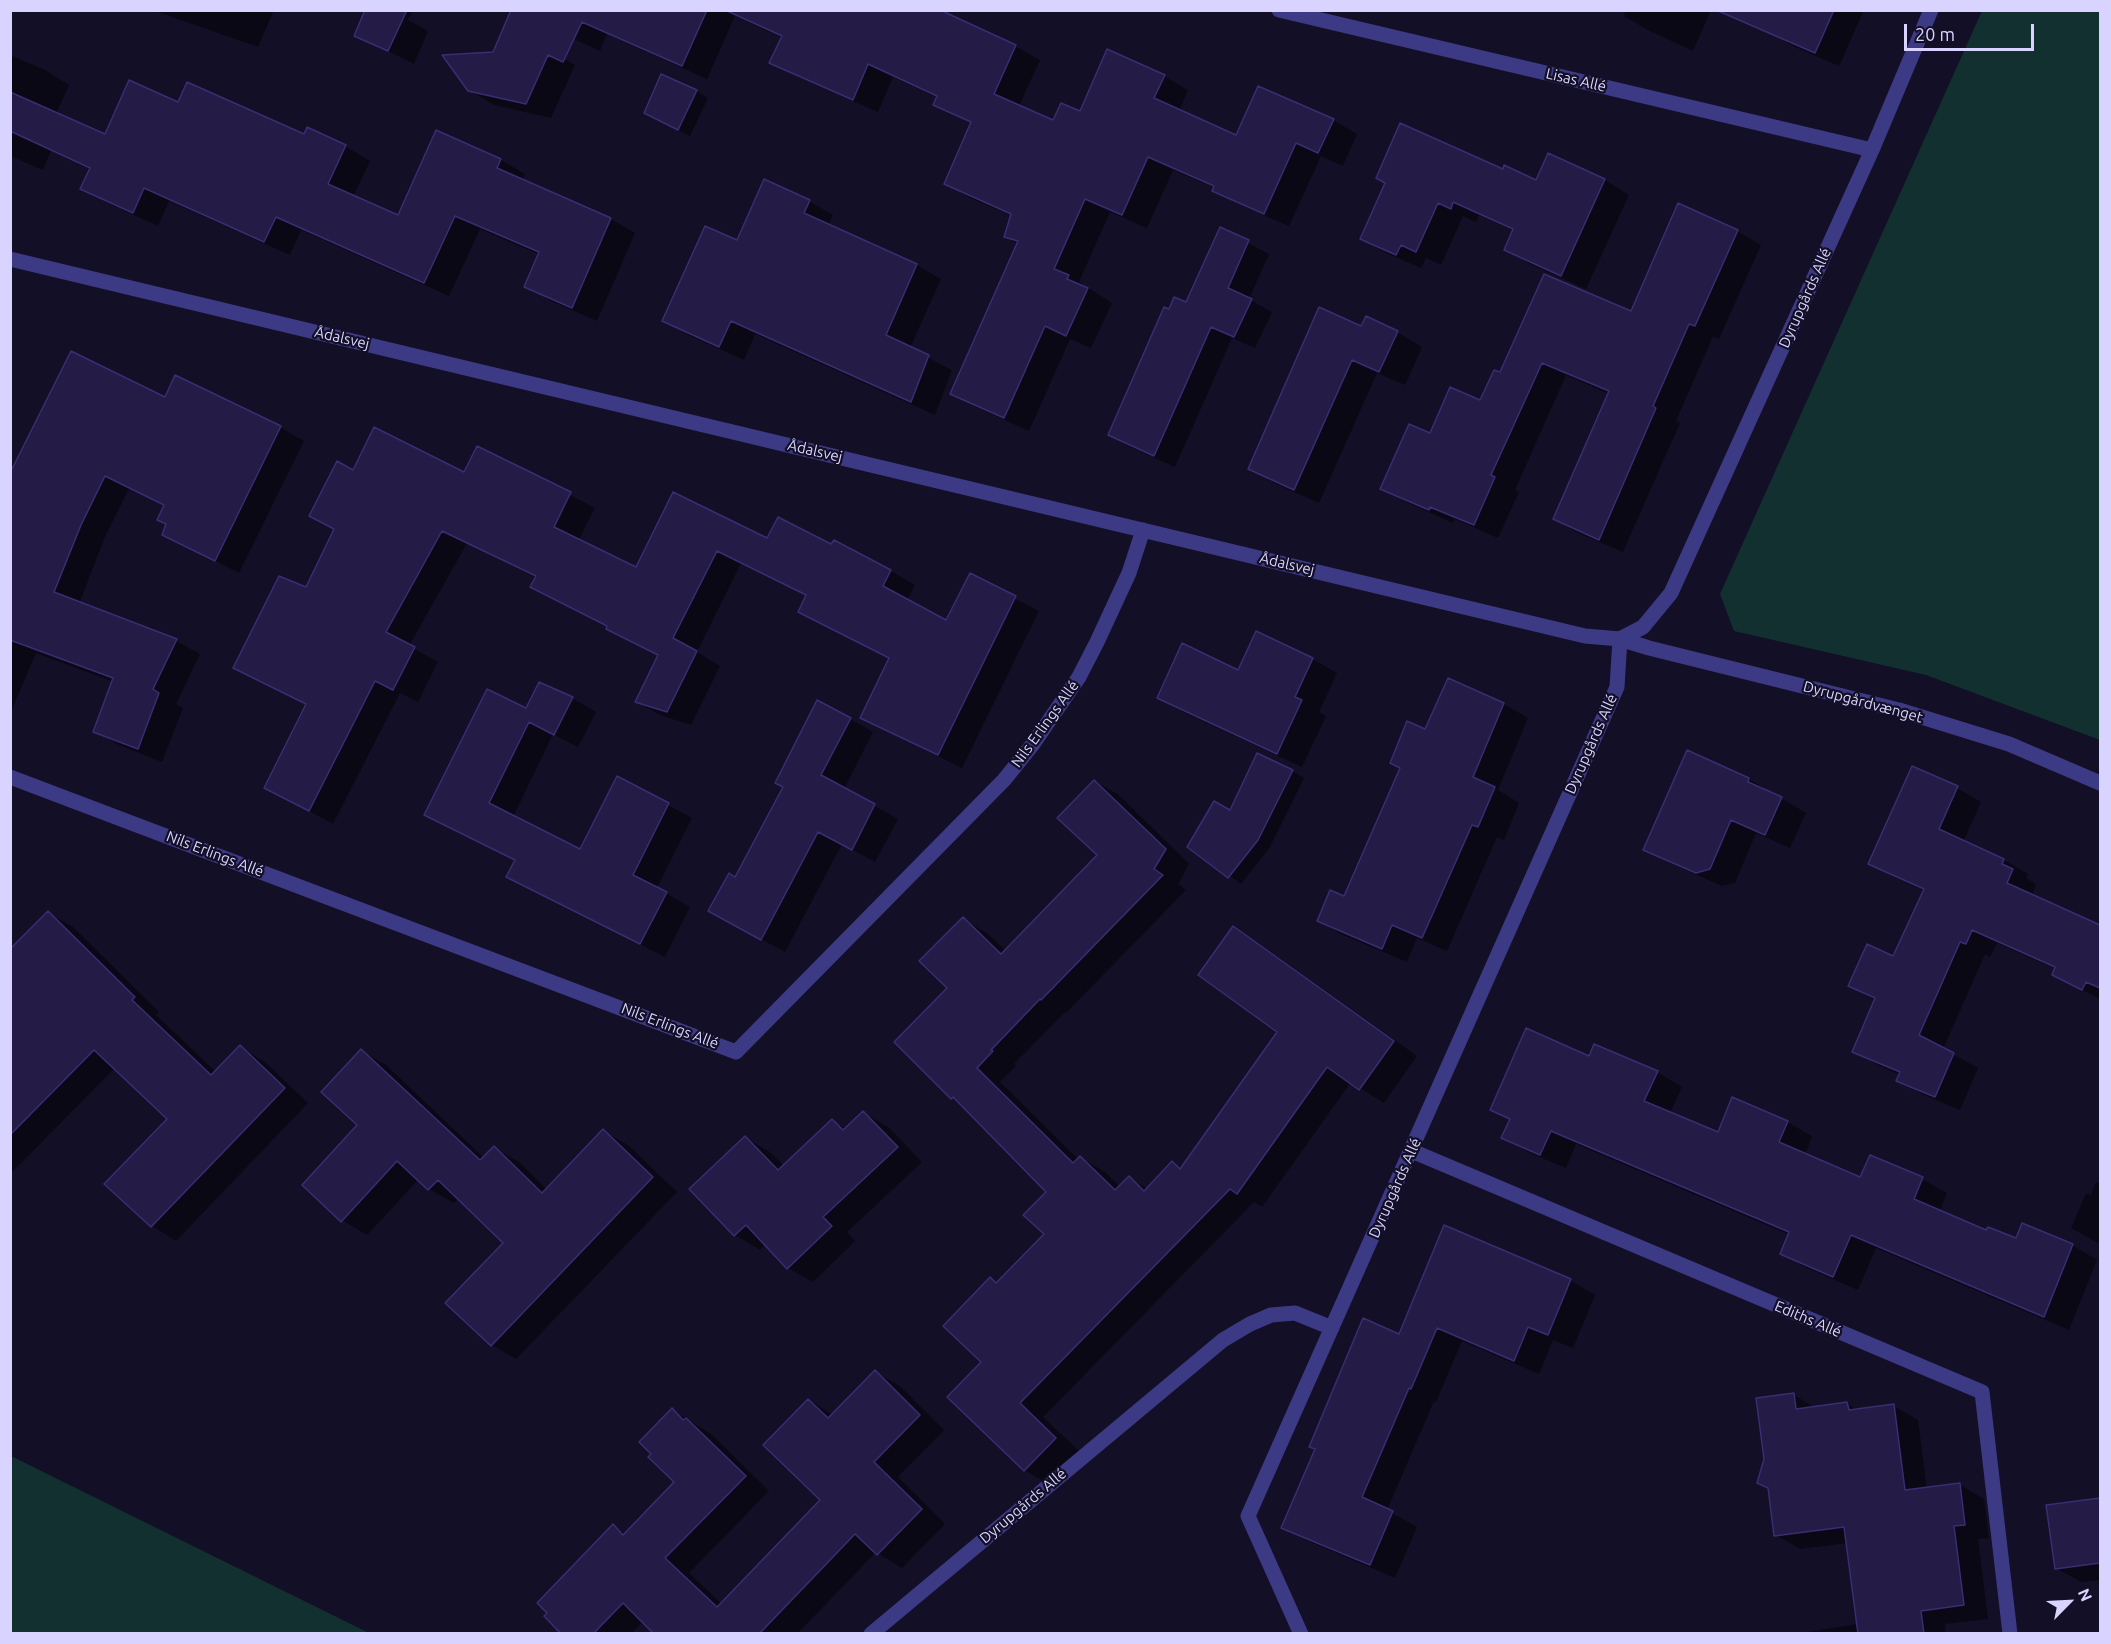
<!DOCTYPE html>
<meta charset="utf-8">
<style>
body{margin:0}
#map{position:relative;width:2111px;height:1644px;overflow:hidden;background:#130f26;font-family:Ubuntu,sans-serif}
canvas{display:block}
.frame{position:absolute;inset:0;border:12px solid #d9d4ff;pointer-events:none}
.north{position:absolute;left:2039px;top:1572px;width:60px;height:60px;-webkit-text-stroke:4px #130f26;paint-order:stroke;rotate:66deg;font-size:16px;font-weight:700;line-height:24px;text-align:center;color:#d9d4ff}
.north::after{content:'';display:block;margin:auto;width:21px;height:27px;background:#d9d4ff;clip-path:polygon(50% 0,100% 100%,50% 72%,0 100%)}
.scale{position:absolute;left:1904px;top:24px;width:130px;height:27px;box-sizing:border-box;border:3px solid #d9d4ff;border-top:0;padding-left:8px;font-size:18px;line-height:21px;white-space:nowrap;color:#d9d4ff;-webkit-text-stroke:4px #130f26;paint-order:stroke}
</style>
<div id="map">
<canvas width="2111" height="1644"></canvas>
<div class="frame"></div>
<div class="north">N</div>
<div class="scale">20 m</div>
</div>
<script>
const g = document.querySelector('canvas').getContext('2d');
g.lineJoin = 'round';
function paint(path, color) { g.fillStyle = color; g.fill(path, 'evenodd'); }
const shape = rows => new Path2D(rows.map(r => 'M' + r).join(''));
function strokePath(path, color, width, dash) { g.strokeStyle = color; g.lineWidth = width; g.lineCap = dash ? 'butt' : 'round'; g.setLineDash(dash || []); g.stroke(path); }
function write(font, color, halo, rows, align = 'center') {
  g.font = font + ' Ubuntu,sans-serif'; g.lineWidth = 4.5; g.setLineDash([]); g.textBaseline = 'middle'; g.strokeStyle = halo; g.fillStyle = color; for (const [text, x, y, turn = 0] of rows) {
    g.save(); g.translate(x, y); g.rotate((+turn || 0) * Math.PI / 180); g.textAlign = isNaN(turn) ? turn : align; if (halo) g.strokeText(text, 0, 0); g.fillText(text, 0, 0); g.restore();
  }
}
paint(shape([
 [1982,11,2100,11,2100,740,1926,675,1734,631,1720,594],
 [11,1456,369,1633,11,1633]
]), '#12302f');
paint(shape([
 [152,10,274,10,258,47],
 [367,10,413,10,408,20,428,31,414,64,356,35],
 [512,10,868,10,1015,46,1040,60,1019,106,1054,122,1081,113,1164,76,1188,90,1179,111,1237,136,1333,120,1357,134,1343,166,1321,156,1289,226,1238,204,1214,190,1215,188,1173,170,1147,228,1110,212,1079,282,1112,303,1091,348,1070,339,1029,431,976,407,952,393,1018,244,1006,237,1012,216,970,198,946,184,972,124,935,104,938,98,893,77,878,112,796,76,771,62,782,38,735,16,707,79,607,34,600,51],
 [1626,10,1711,10,1693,51,1648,30,1624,16],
 [1778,10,1864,10,1839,66,1793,46,1769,32],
 [551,51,575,65,551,118,494,105,469,90],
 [10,55,45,70,69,85,56,114,105,136,179,104,305,136,308,129,345,146,370,161,353,197,399,217,501,160,525,174,522,180,611,219,635,233,597,321,551,301,526,286,540,255,480,229,449,296,301,230,290,255,169,201,158,226,107,203,82,189,91,170,51,151,43,170,10,156],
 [696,91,708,98,690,136,658,119],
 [1548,155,1605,180,1629,195,1586,289,1530,264,1506,249,1514,231,1479,215,1476,222,1463,216,1441,265,1426,258,1421,268,1386,253,1362,239,1503,171,1537,182],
 [809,201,833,215,828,226,917,265,941,279,910,348,952,370,935,415,755,334,744,360,688,335,664,321,737,242],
 [1221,229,1269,254,1249,299,1272,312,1255,348,1232,338,1175,467,1130,447,1110,435,1169,311,1187,304],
 [1737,231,1761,245,1719,339,1713,336,1676,421,1680,423,1623,552,1578,533,1555,519,1609,394,1566,375,1515,490,1519,492,1498,538,1455,519,1453,523,1406,502,1382,488,1430,435,1481,402,1501,374,1631,313],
 [1362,328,1397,332,1422,347,1405,385,1377,373,1319,503,1274,483,1250,469],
 [165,399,280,427,304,441,239,573,164,534,168,524,165,506,129,489,104,539,79,604,176,641,200,654,176,704,183,708,162,762,119,745,95,731,114,682,36,653,10,714,10,517],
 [477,448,595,508,578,541,636,570,674,494,768,540,832,546,891,571,915,585,907,601,947,622,970,575,1039,611,962,768,886,731,862,717,890,659,800,611,807,596,741,563,697,652,720,666,691,725,660,715,637,702,660,656,532,587,537,578,467,543,409,646,438,662,418,702,400,693,333,824,266,787,307,705,235,667,307,589,335,530,311,516,354,472,465,474],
 [1312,659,1337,673,1319,712,1326,716,1302,767,1183,712,1159,698,1239,672],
 [1448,680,1504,704,1528,718,1498,790,1519,803,1504,840,1497,837,1447,951,1417,938,1407,962,1343,935,1318,921,1345,898,1426,731],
 [572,698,596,712,578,747,553,734,513,817,580,851,617,778,692,818,657,888,690,907,665,957,532,890,516,861,426,814,527,710],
 [850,719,873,732,844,789,898,819,875,862,842,844,785,952,733,924,736,879],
 [1292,771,1304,778,1270,847,1241,884,1189,847,1230,813],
 [1749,779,1806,813,1790,848,1756,833,1735,883,1722,886,1670,863,1645,849],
 [1094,781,1119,795,1189,864,1178,884,1186,890,1066,1013,1065,1012,1014,1064,1016,1066,1000,1082,1079,1160,1081,1158,1105,1172,1120,1187,1129,1178,1148,1189,1172,1163,1182,1169,1279,1031,1233,928,1257,942,1417,1056,1384,1103,1351,1082,1262,1207,1254,1202,1043,1417,1080,1452,1049,1484,1024,1470,983,1362,990,1279,998,1284,1046,1234,1048,1192,960,1102,952,1097,949,988,963,919,987,933,1006,951,1099,855],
 [1957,788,1981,802,1963,842,2004,860,2028,874,2026,878,2036,884,2032,896,2100,927,2100,999,2053,975,2056,969,1997,943,1990,957,1985,954,1943,1049,1978,1068,1960,1110,1922,1094,1898,1080,1900,1075,1878,1065,1854,1051,1876,1001,1850,986,1894,957,1925,891,1894,877,1870,863],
 [48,913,73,927,159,1012,156,1015,216,1072,240,1047,265,1062,308,1103,176,1241,152,1226,169,1119,115,1068,10,1174,10,950],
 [361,1051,386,1065,484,1158,494,1148,519,1162,547,1190,603,1131,628,1145,677,1192,516,1359,492,1345,505,1243,459,1198,454,1203,429,1189,419,1179,367,1235,342,1220,359,1125],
 [1589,1058,1657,1072,1682,1087,1670,1113,1718,1134,1787,1122,1812,1136,1805,1155,1861,1179,1870,1157,1922,1179,1947,1193,1939,1212,1987,1232,2017,1240,2072,1245,2097,1260,2069,1330,1876,1248,1858,1290,1807,1268,1782,1254,1790,1235,1576,1144,1566,1168,1528,1152,1503,1138,1511,1120,1492,1110],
 [864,1113,888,1127,922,1162,847,1232,855,1241,813,1282,788,1268,765,1244,760,1250,735,1235,691,1189,746,1138,770,1152,784,1166,832,1121,847,1129],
 [2096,1182,2100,1184,2100,1244,2071,1228,2086,1193,2091,1195],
 [1445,1227,1571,1281,1595,1295,1573,1348,1553,1340,1539,1374,1462,1341,1436,1402,1434,1401,1387,1510,1417,1527,1395,1578,1308,1541,1283,1527,1400,1335],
 [875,1372,900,1386,944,1430,898,1477,945,1524,902,1568,876,1552,797,1634,656,1634,643,1621,631,1634,563,1634,613,1526,626,1534,676,1482,672,1410,711,1434,769,1491,689,1573,722,1604,823,1500,809,1400,833,1415],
 [1794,1395,1816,1408,1847,1404,1858,1410,1894,1406,1918,1420,1927,1489,1960,1485,1984,1499,1989,1538,1978,1539,1988,1619,1945,1624,1946,1634,1793,1634,1858,1624,1848,1543,1800,1549,1776,1535,1770,1489,1758,1483],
 [2100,1499,2100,1580,2081,1582,2056,1568,2048,1506]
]), '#0007');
const building = shape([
 [365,10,407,10,388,51,354,36,365,10],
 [511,10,707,10,682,66,582,22,563,62,548,55,526,104,468,91,442,55,493,52,511,10],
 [725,10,940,10,1016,45,994,94,1053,120,1061,103,1080,111,1107,49,1165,75,1154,98,1236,135,1258,86,1334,119,1318,153,1296,143,1264,214,1212,191,1214,186,1148,157,1122,215,1085,199,1054,269,1069,275,1067,279,1088,288,1066,336,1045,326,1004,418,950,394,1018,241,1004,237,1011,214,944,184,971,122,933,105,937,96,868,64,853,100,769,63,782,36,725,10],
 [1716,10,1834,10,1815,53,1716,10],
 [661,74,697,90,678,130,644,113,661,74],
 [129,80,178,102,187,82,304,134,307,127,346,145,328,184,398,215,436,130,501,159,497,168,611,218,572,308,524,287,539,252,455,216,424,283,276,217,264,242,144,188,133,213,80,189,90,168,10,131,10,92,105,134,129,80],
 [1400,123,1503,169,1504,165,1536,180,1548,153,1605,179,1561,276,1504,250,1513,229,1453,202,1451,209,1438,203,1416,252,1401,245,1396,255,1360,239,1385,183,1376,178,1400,123],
 [764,179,810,200,804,213,917,264,886,335,929,355,911,402,731,321,719,347,662,321,705,226,737,240,764,179],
 [1678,203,1738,230,1695,326,1689,324,1653,406,1656,408,1599,540,1553,519,1609,391,1542,363,1491,475,1495,477,1474,525,1430,507,1429,510,1380,489,1409,424,1430,433,1450,387,1480,400,1494,370,1500,372,1544,274,1631,311,1678,203],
 [1220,227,1249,240,1228,288,1252,299,1234,337,1211,327,1154,456,1108,435,1164,307,1169,309,1174,297,1186,302,1220,227],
 [1319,307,1361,326,1366,316,1398,331,1379,372,1352,360,1294,490,1248,469,1319,307],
 [71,351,165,397,175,375,281,426,215,561,162,535,166,524,157,520,164,505,105,476,81,525,54,592,177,639,153,689,159,693,138,749,93,732,113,678,10,640,10,473,71,351],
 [374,427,464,472,477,446,571,492,554,527,636,567,673,492,767,538,778,517,831,544,834,540,891,570,883,586,946,620,970,573,1016,596,938,755,860,718,889,658,798,612,806,595,717,551,673,638,697,651,667,712,635,702,658,655,606,629,607,626,530,587,536,576,442,531,386,632,415,647,393,690,375,681,309,811,264,788,306,704,233,668,279,576,306,587,334,529,309,516,337,461,353,470,374,427],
 [1256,631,1313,658,1295,697,1302,700,1277,754,1157,698,1182,643,1238,670,1256,631],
 [1448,678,1504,703,1473,777,1495,787,1478,827,1472,825,1422,938,1392,925,1382,949,1317,921,1330,890,1344,896,1400,768,1390,763,1407,721,1425,729,1448,678],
 [539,682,573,697,554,735,529,722,489,803,580,849,617,776,669,803,633,875,667,892,640,944,506,877,515,860,424,815,487,689,526,708,539,682],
 [817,700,851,718,821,775,875,804,852,850,818,832,761,940,708,911,729,873,735,877,783,787,775,783,817,700],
 [1687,750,1749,778,1748,782,1782,797,1765,835,1731,820,1710,869,1696,873,1643,850,1687,750],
 [1257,753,1293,770,1258,840,1228,878,1187,847,1214,801,1230,810,1257,753],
 [1912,766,1958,786,1939,829,2004,859,2002,864,2013,869,2007,883,2100,925,2100,988,2086,982,2082,990,2052,975,2055,967,1972,930,1966,944,1960,942,1919,1035,1954,1053,1935,1097,1896,1081,1900,1072,1852,1052,1875,998,1848,986,1867,944,1893,956,1924,889,1868,864,1912,766],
 [1094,780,1166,849,1154,869,1163,875,1041,1000,1040,999,991,1050,993,1051,977,1068,1073,1163,1080,1156,1115,1190,1129,1176,1144,1191,1172,1161,1180,1169,1277,1032,1198,975,1233,926,1394,1041,1359,1090,1327,1067,1237,1194,1230,1189,1020,1403,1056,1438,1024,1471,947,1397,981,1362,943,1326,990,1277,996,1283,1044,1234,1023,1215,1046,1192,953,1097,951,1099,894,1042,947,988,919,961,963,917,1001,954,1097,855,1057,818,1094,780],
 [48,911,135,997,132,1000,211,1075,240,1045,285,1088,151,1227,104,1184,167,1119,94,1050,10,1135,10,949,48,911],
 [1526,1028,1589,1056,1594,1044,1658,1071,1644,1101,1718,1132,1732,1097,1788,1121,1779,1142,1860,1177,1870,1155,1923,1177,1914,1199,1986,1230,1988,1227,2016,1238,2022,1223,2073,1244,2044,1317,1851,1235,1833,1277,1780,1254,1789,1232,1551,1131,1540,1155,1501,1138,1510,1119,1490,1110,1526,1028],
 [361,1049,480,1160,494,1146,542,1193,603,1129,653,1177,491,1346,445,1303,503,1243,438,1180,428,1190,397,1161,341,1222,302,1185,357,1125,321,1092,361,1049],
 [863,1111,898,1147,823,1217,832,1226,787,1269,746,1225,734,1236,689,1189,745,1136,778,1170,832,1119,843,1130,863,1111],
 [1444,1225,1571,1279,1548,1335,1528,1327,1514,1361,1437,1328,1411,1389,1409,1388,1362,1497,1393,1511,1370,1565,1281,1528,1315,1449,1309,1447,1363,1318,1399,1334,1444,1225],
 [875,1370,920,1415,874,1462,922,1509,877,1555,855,1534,759,1634,654,1634,623,1603,593,1634,561,1634,544,1616,547,1613,537,1603,613,1524,623,1535,674,1482,648,1457,651,1454,639,1442,672,1408,683,1420,686,1418,746,1476,665,1558,717,1607,820,1500,763,1445,808,1399,828,1418,875,1370],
 [1794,1393,1796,1409,1847,1402,1849,1410,1894,1404,1905,1490,1960,1483,1965,1525,1954,1526,1964,1605,1921,1611,1924,1634,1858,1634,1844,1527,1774,1536,1768,1488,1757,1483,1764,1459,1756,1398,1794,1393],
 [2100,1498,2100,1563,2055,1569,2046,1505,2100,1498]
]);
paint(building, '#241b47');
strokePath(building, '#3b2d73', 1.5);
strokePath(shape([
 [1279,10,1872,150],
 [10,259,1585,636,1620,639,1649,648,1899,710,2009,744,2100,783],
 [1620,639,1643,627,1671,593,1872,150,1931,10],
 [10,777,736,1052,1004,780,1033,744,1079,677,1097,642,1129,573,1143,530],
 [1412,1151,1982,1392,2010,1634],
 [871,1634,1223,1340,1250,1324,1271,1315,1295,1313,1332,1328],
 [1301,1634,1248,1516,1617,687,1620,639]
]), '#3d3a85', 15);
write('15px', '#d9d4ff', '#130f26', [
 ["Lisas Allé",1576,80,13],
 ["Dyrupgårds Allé",1805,298,-66],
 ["Ådalsvej",342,338,13],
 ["Ådalsvej",815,451,13],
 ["Ådalsvej",1287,564,13],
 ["Dyrupgårdvænget",1863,702,15],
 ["Nils Erlings Allé",1045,724,-54],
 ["Dyrupgårds Allé",1591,744,-66],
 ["Nils Erlings Allé",215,854,21],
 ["Nils Erlings Allé",670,1026,21],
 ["Dyrupgårds Allé",1395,1188,-66],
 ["Ediths Allé",1808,1319,23],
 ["Dyrupgårds Allé",1023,1506,-40]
]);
</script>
